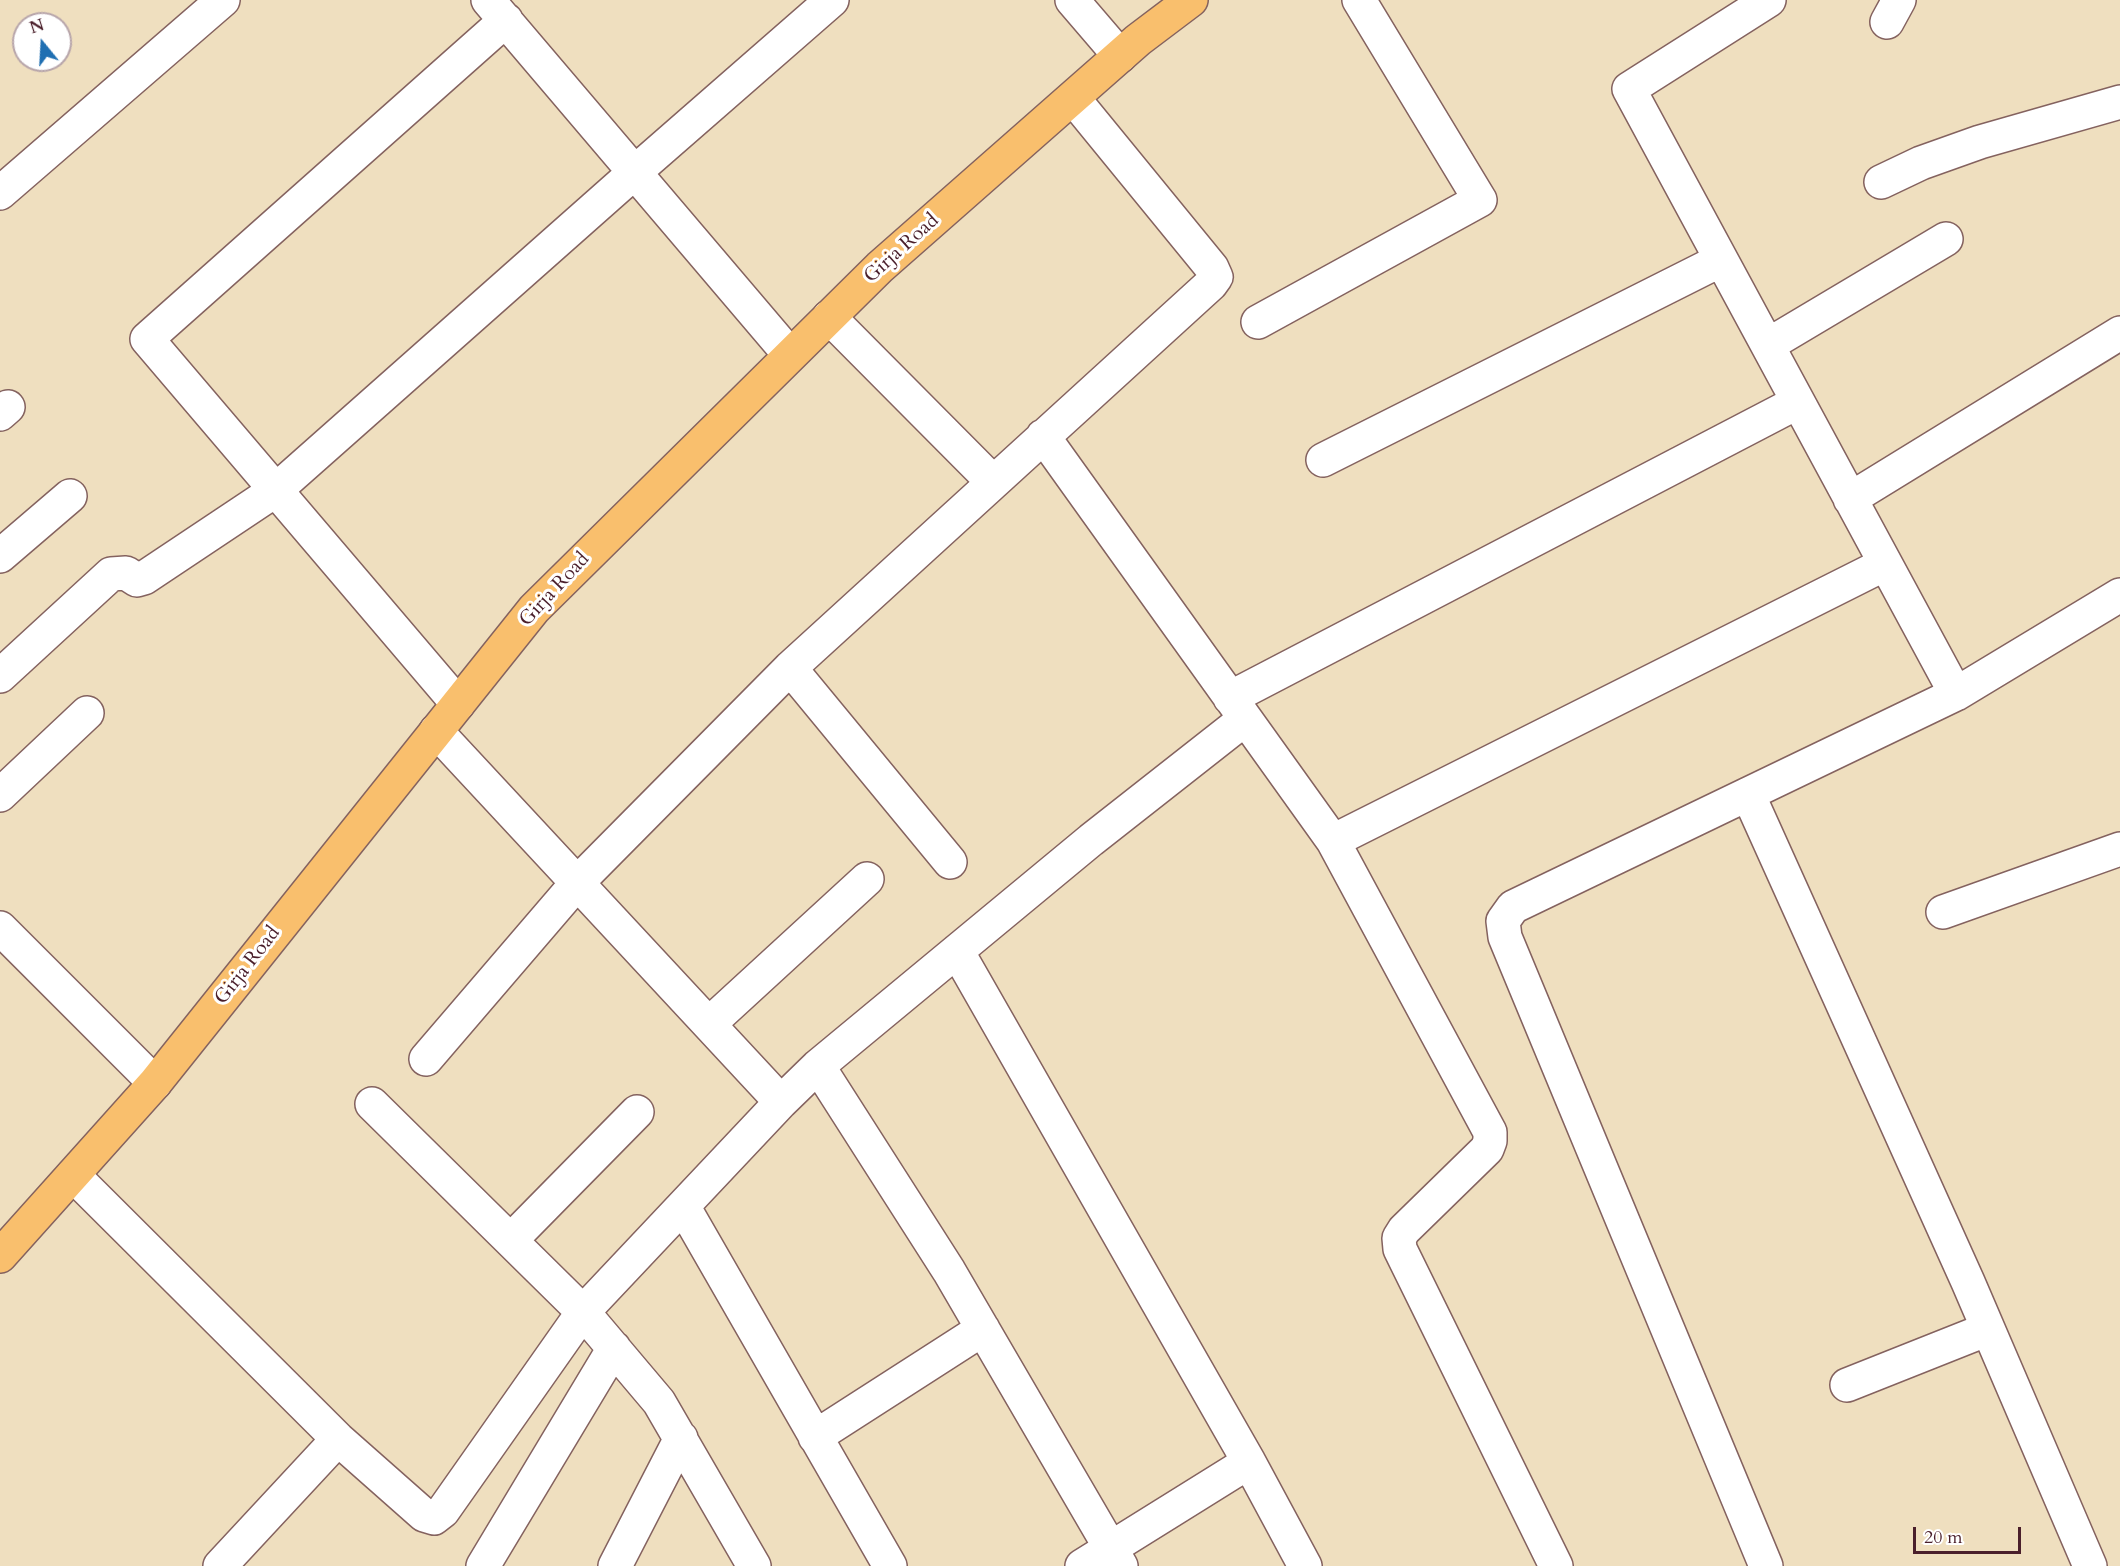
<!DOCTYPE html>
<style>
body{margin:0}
#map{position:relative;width:2120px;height:1566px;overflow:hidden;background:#efdfbf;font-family:Cardo,serif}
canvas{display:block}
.north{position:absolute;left:12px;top:12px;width:60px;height:60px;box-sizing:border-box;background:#fff;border:2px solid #b7a5aa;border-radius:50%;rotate:342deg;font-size:16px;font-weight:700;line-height:24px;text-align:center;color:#4a1f2b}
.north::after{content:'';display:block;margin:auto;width:21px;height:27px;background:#1f6fb2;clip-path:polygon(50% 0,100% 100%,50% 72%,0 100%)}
.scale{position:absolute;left:1913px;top:1527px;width:108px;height:27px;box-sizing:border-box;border:3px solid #4a1f2b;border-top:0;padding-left:8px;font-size:18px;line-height:21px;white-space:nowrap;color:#4a1f2b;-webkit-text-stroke:4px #fff;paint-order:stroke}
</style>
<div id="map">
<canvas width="2120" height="1566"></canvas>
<div class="north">N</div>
<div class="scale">20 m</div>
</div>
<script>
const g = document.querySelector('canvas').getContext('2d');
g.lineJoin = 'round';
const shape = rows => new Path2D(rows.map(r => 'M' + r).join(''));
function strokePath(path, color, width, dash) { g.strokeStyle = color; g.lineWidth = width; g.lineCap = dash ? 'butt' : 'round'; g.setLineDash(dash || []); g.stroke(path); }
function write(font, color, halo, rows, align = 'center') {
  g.font = font + ' Cardo,serif'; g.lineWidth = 6; g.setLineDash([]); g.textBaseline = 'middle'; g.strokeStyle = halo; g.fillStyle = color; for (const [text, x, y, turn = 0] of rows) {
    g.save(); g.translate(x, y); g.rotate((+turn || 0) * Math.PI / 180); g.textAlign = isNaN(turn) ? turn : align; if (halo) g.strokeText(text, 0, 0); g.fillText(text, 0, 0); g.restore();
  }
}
const minor = shape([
 [488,0,790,355],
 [1072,0,1120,56],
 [1769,0,1629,89,1956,694],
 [1887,22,1899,0],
 [1881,182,1921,163,1980,142,2120,102],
 [0,193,223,0],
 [829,317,993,482],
 [1258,322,1480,200,1359,0],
 [1768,345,1946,239],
 [0,414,8,407],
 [1043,436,1333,841,1490,1132,1490,1141,1487,1149,1404,1230,1399,1238,1400,1249,1556,1566],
 [1323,460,1721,260],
 [1850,499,2120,333],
 [0,556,70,496],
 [790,668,950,862],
 [0,676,111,574,126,573,137,580,144,578,276,490,635,172,832,0],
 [1230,698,1798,402],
 [458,704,147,339,506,20],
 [436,731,781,1102],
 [1748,794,1968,1282,2090,1566],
 [0,795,87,713],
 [1333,841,1885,564],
 [1943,912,2120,849],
 [0,928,155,1083],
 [957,951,1249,1462,1305,1566],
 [709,1024,867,879],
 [426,1059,577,883,790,668,1211,284,1216,277,1212,268,1073,98],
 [818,1066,949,1271,1121,1566],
 [372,1104,583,1312,659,1402,754,1566],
 [73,1175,338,1439,424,1515,434,1518,443,1511,583,1312,781,1102,818,1066,1091,840,1245,719],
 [683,1206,890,1566],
 [511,1240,637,1112],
 [1847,1385,1988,1329],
 [815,1437,983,1329],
 [220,1566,338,1439],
 [483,1566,614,1348],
 [615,1566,681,1438],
 [1082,1566,1249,1462],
 [1766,1566,1505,937,1503,921,1513,907,1956,694,2120,595]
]);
const major = shape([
 [0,1256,155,1083,534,609,880,267,1138,40,1191,0]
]);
strokePath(minor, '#84625f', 36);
strokePath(major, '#84625f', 36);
strokePath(minor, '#fff', 33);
strokePath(major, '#f9bf6d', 33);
write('20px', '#4a1f2b', '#fff', [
 ["Girja Road",902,249,-42],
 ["Girja Road",555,590,-47],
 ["Girja Road",248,966,-52]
]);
</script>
